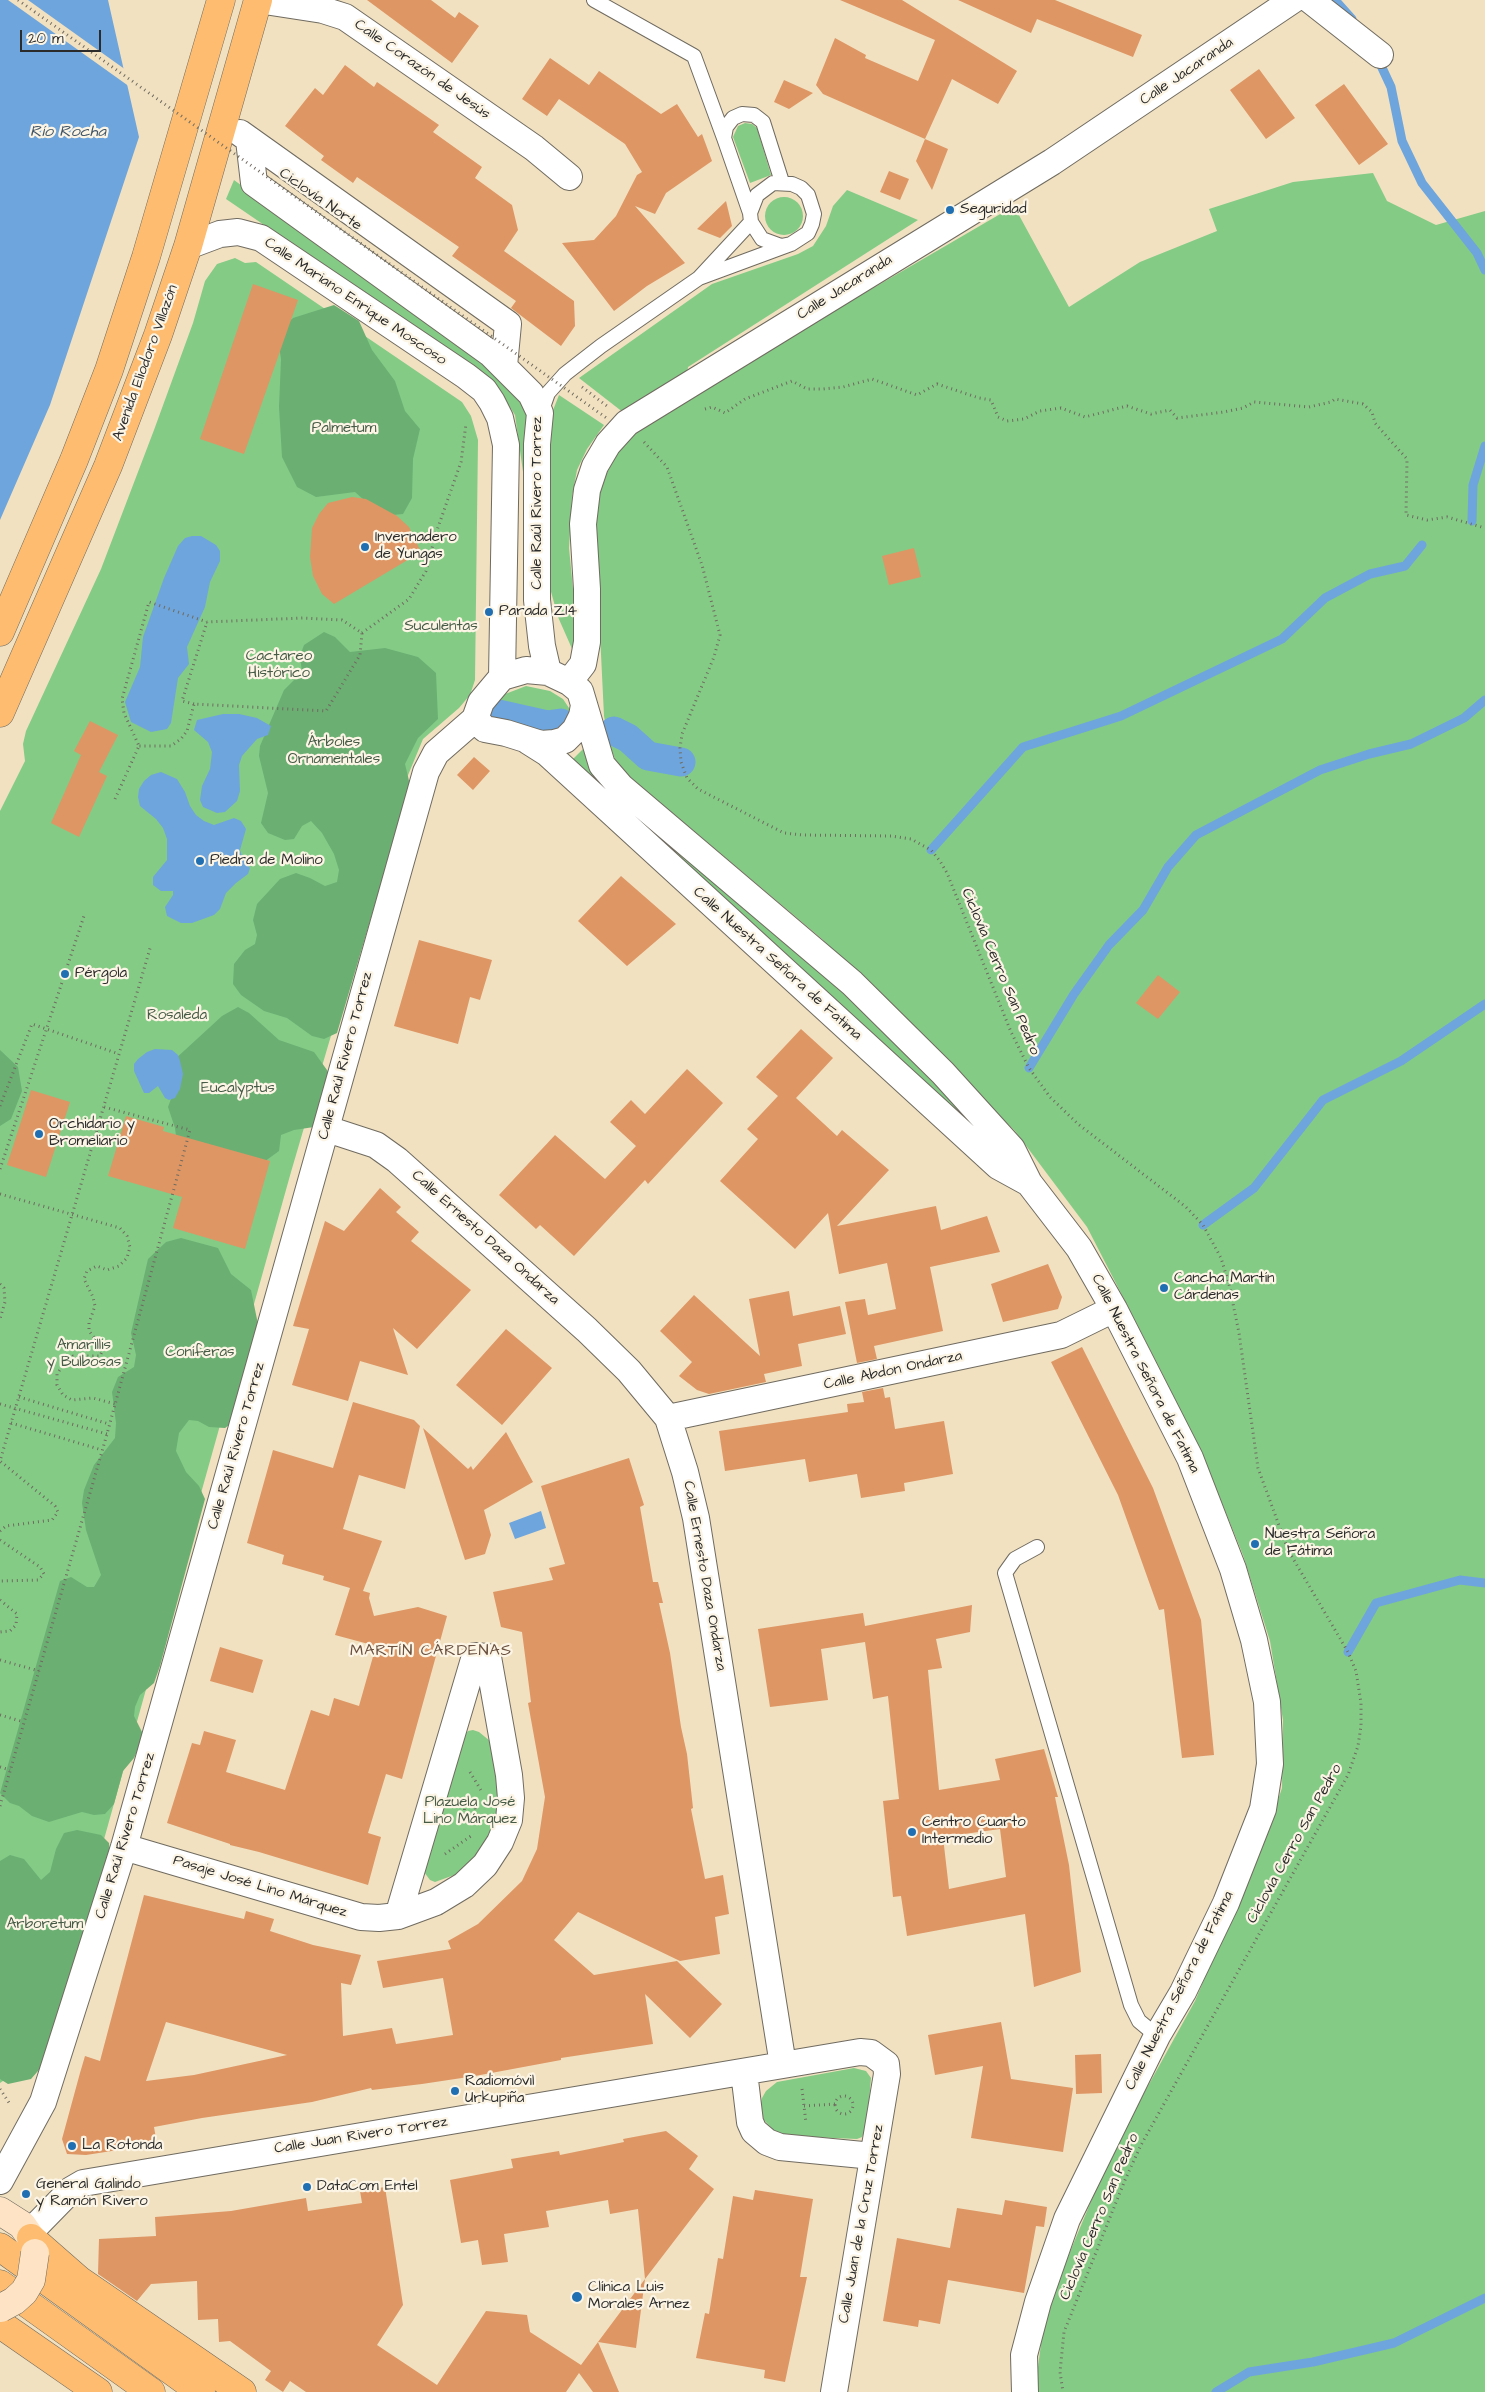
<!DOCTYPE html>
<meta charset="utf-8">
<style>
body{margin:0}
#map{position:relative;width:1485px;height:2392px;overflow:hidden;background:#f1e1c1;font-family:"Architects Daughter",sans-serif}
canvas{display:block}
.scale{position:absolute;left:20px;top:30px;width:81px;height:22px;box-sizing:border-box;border:2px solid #2b2b2b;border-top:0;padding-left:6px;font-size:15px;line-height:18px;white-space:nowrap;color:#2b2b2b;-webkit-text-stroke:4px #fcf5e5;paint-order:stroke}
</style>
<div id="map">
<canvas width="1485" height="2392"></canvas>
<div class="scale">20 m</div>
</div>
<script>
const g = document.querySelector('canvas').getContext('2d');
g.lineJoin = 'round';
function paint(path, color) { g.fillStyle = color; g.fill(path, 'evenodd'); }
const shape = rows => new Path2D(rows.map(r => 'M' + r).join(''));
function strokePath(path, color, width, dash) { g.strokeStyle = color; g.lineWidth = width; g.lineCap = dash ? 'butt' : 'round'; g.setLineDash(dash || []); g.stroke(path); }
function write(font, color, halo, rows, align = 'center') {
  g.font = font + ' "Architects Daughter",sans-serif'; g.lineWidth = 4.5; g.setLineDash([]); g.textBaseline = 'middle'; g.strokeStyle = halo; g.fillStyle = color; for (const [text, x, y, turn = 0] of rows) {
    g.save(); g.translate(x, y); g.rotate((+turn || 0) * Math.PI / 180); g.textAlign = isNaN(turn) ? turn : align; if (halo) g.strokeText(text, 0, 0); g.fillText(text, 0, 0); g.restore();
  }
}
paint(shape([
 [745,123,752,124,757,128,771,175,750,183,733,137,738,126],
 [1373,173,1387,201,1436,225,1485,211,1485,2392,1039,2392,1037,2375,1043,2328,1057,2283,1112,2151,1195,2001,1269,1827,1282,1788,1283,1720,1270,1641,1243,1555,1211,1476,1163,1375,1087,1227,1015,1131,822,939,618,767,609,743,604,716,596,551,597,511,600,486,623,443,650,418,1014,206,1069,307,1140,262,1217,231,1209,209,1293,182],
 [234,180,463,347,506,383,519,397,528,416,524,479,515,415,499,390,472,367,226,199],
 [847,190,918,220,688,367,687,374,624,413,579,378,712,284,798,254,813,246,826,226,833,206],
 '765 216a19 19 0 1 1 38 0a19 19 0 1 1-38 0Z',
 [235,258,245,263,256,262,462,402,471,416,478,440,475,680,470,695,459,708,423,739,406,780,291,1172,71,1957,19,2070,0,2083,0,811,25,761,23,744,26,731,101,569,154,430,193,323,205,281,217,264],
 [559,395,604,425,587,449,577,470,572,497,569,548,573,589,573,651,558,617,545,570,546,428],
 [526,686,550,691,563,699,569,708,569,717,563,730,545,736,488,716,500,696],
 [583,749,591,769,895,1038,1006,1159,568,764],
 [473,1730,479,1732,490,1741,498,1785,496,1816,485,1843,475,1858,457,1874,435,1882,430,1880,424,1872,445,1802,461,1740,468,1731],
 [854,2068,866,2071,871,2078,867,2127,862,2137,857,2139,788,2136,775,2132,764,2120,760,2107,762,2098,766,2091,777,2082]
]), '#84cb86');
paint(shape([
 [334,305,359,321,372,350,395,381,405,411,420,429,413,459,412,498,403,514,382,516,355,492,316,497,297,487,282,457,279,407,281,359,277,333,293,318],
 [324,632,335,637,350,652,385,648,418,657,436,673,438,719,418,738,405,764,410,785,337,1033,324,1039,312,1036,287,1018,264,1011,241,995,233,984,234,964,245,950,255,944,257,935,253,920,257,904,280,879,296,873,310,878,325,886,337,882,339,870,334,854,322,833,311,821,302,826,294,839,285,840,268,833,261,823,268,793,259,756,260,746,284,690,302,672,300,656,304,645],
 [238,1007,249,1013,279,1040,314,1052,327,1070,332,1081,314,1127,294,1130,281,1135,279,1151,257,1167,177,1144,175,1128,168,1107,175,1088,173,1061,222,1016],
 [0,1050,18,1067,22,1091,11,1119,0,1126],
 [181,1238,218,1248,231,1274,251,1290,259,1329,239,1418,225,1428,209,1427,198,1421,189,1420,179,1433,176,1451,186,1472,199,1486,205,1499,160,1666,154,1683,140,1695,135,1707,134,1716,144,1736,134,1758,123,1771,114,1804,105,1814,94,1815,82,1812,49,1822,32,1816,19,1806,10,1803,0,1793,60,1581,71,1577,87,1587,94,1587,101,1575,86,1530,82,1503,84,1490,94,1465,115,1438,116,1423,112,1392,118,1377,134,1367,136,1355,131,1333,148,1259,166,1242],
 [77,1830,101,1835,109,1843,110,1857,51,2056,31,2079,8,2084,0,2079,0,1861,10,1855,24,1859,41,1880,50,1872,56,1849,64,1833]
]), '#6baf73');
paint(shape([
 [0,0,108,0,139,137,50,405,0,520],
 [192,536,201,536,216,545,220,551,220,561,210,582,205,607,187,647,189,664,178,678,171,723,167,729,151,732,131,722,125,702,140,667,143,637,164,578,178,546,185,538],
 [223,714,239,714,257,718,271,726,268,735,257,739,242,756,239,765,240,791,237,801,225,812,217,813,203,807,200,800,202,786,210,769,212,752,208,742,194,730,197,720],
 [161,772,177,779,185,792,190,806,196,815,204,821,214,825,234,818,241,821,246,829,240,850,243,859,250,868,248,874,236,883,226,893,220,909,214,915,192,923,181,923,167,916,165,907,173,895,173,891,161,891,153,885,153,877,167,860,167,839,163,828,156,819,140,806,138,797,139,789,144,781,151,775],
 [155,1049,172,1050,178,1055,180,1061,183,1074,180,1089,175,1098,169,1100,165,1098,158,1086,149,1093,144,1093,134,1071,134,1064,138,1059,147,1052],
 [541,1511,546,1528,515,1539,509,1523]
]), '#6ea5dc');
paint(shape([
 [8,0,28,0,126,70,130,87]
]), '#f1e1c1');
strokePath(shape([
 [1335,0,1352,19],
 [1377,57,1391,87,1402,141,1422,183,1477,253,1485,270],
 [1472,521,1473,485,1485,446],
 [931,850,1023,747,1121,716,1282,639,1325,598,1370,574,1405,566,1422,545],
 [1029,1068,1074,994,1109,945,1143,910,1168,867,1196,835,1320,770,1369,754,1411,744,1464,718,1485,700],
 [1203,1225,1254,1188,1323,1100,1401,1061,1485,1004],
 [1348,1652,1376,1603,1460,1580,1485,1583],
 [1216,2392,1249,2372,1313,2362,1394,2343,1485,2298]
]), '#6ea5dc', 9);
strokePath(shape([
 [498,714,547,725,561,723],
 [614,731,628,738,648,756,681,762]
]), '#6ea5dc', 29);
paint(shape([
 [367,0,431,0,455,18,459,12,479,26,452,63],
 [840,0,902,0,1017,71,998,104,952,79,925,139,823,94,816,85,835,38,866,55,865,58,918,81,935,40],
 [958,0,1055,0,1142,35,1133,57,1037,19,1031,33],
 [550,58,589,85,599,71,661,114,677,104,698,137,702,134,712,161,666,193,655,214,635,206,685,263,647,286,614,311,562,243,594,240,616,216,637,175,642,172,625,144,559,99,547,116,522,99],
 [345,65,374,87,377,82,439,125,433,132,482,167,475,178,512,205,518,230,504,251,574,301,575,326,561,346,511,308,516,301,452,256,459,247,357,177,353,183,321,160,324,156,285,126,315,88,323,95],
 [1259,69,1295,118,1266,139,1230,90],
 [784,80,813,93,789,109,774,102],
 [1344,84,1388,144,1359,165,1315,105],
 [925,139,948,149,932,190,916,161],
 [889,171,909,179,900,200,880,192],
 [726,201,732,226,720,238,697,229],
 [253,284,298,300,244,454,200,439],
 [352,497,366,499,397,516,409,527,421,552,334,604,322,594,313,576,310,557,312,528,319,514,328,503],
 [914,548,921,577,889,585,882,556],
 [90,721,118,735,99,772,107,776,79,837,51,823,81,755,74,751],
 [474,757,490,771,473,790,457,775],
 [621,876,676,924,627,966,578,921],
 [419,940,492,960,480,1000,470,997,458,1044,394,1026],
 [1158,975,1180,992,1158,1019,1136,1003],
 [801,1029,833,1058,796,1098,837,1136,842,1130,889,1170,837,1226,936,1206,941,1230,987,1216,1000,1252,930,1267,943,1331,874,1346,877,1359,857,1363,845,1302,865,1299,868,1315,896,1309,887,1263,839,1274,828,1213,795,1249,720,1181,758,1139,747,1129,778,1096,756,1077],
 [687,1069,723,1103,648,1184,645,1180,574,1256,540,1225,536,1229,499,1195,555,1135,605,1179,636,1146,610,1122,631,1100,645,1114],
 [31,1090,70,1102,46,1177,7,1165],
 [126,1116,164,1127,163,1131,270,1161,245,1249,173,1228,182,1197,108,1176],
 [380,1188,401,1207,396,1212,419,1232,411,1241,471,1290,417,1349,393,1328,408,1375,360,1361,348,1401,292,1385,309,1329,293,1326,325,1221,344,1231],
 [1048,1264,1062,1297,1058,1309,1003,1322,991,1284],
 [789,1291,793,1316,840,1306,846,1334,798,1344,802,1366,764,1374,766,1382,709,1394,697,1390,679,1376,692,1362,660,1331,694,1295,760,1356,749,1299],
 [506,1329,552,1368,502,1425,456,1385],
 [1082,1347,1153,1488,1201,1620,1214,1755,1182,1758,1164,1609,1159,1610,1118,1495,1051,1362],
 [883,1388,885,1398,890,1397,895,1429,944,1421,953,1474,904,1483,905,1491,861,1498,857,1474,809,1482,805,1459,725,1471,719,1431,848,1412,847,1404,864,1402,862,1392],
 [353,1402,414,1420,420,1426,405,1489,359,1475,343,1529,382,1541,363,1591,370,1593,369,1598,374,1616,418,1607,447,1616,402,1779,386,1774,368,1833,381,1837,368,1885,259,1852,230,1845,230,1844,167,1823,192,1743,200,1745,204,1731,236,1740,226,1772,285,1790,311,1710,329,1716,334,1698,359,1706,376,1646,335,1635,350,1588,323,1580,324,1576,282,1564,284,1555,247,1543,273,1450,333,1468],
 [423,1428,468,1469,471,1466,473,1470,506,1432,533,1482,484,1510,491,1535,485,1554,465,1560],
 [629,1458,644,1505,640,1507,653,1582,658,1582,663,1603,659,1603,670,1653,681,1727,687,1754,693,1808,691,1809,705,1879,723,1875,729,1914,715,1917,720,1954,680,1961,578,1912,554,1940,594,1975,677,1961,722,2004,690,2038,645,1994,653,2044,561,2058,561,2060,475,2076,422,2084,372,2090,371,2088,312,2102,202,2118,154,2127,157,2144,86,2155,67,2154,62,2139,80,2073,85,2056,100,2061,144,1895,244,1919,246,1911,274,1919,270,1931,313,1945,361,1955,351,1985,341,1983,343,2036,392,2028,396,2044,453,2035,443,1978,383,1988,377,1961,451,1949,448,1941,478,1924,522,1881,537,1849,545,1797,528,1703,531,1702,522,1632,501,1627,493,1592,553,1580,549,1568,565,1564,541,1486],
 [166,2022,287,2055,194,2075,146,2081],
 [972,1605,970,1632,936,1639,942,1668,928,1670,939,1790,1000,1780,995,1759,1044,1749,1058,1797,1055,1797,1069,1865,1081,1972,1034,1987,1025,1914,907,1936,901,1896,893,1897,883,1801,899,1799,888,1696,873,1699,865,1642,821,1649,828,1700,770,1707,758,1629,863,1613,865,1626],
 [1000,1829,1006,1877,949,1889,943,1837],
 [220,1647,263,1660,253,1693,210,1681],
 [1001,2022,1011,2079,1073,2088,1063,2152,971,2138,983,2066,935,2075,928,2035],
 [1101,2054,1102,2093,1076,2094,1075,2055],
 [666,2131,698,2156,689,2169,714,2189,645,2279,638,2209,610,2214,608,2200,546,2211,549,2227,504,2234,508,2262,482,2265,478,2240,461,2243,450,2180,513,2168,511,2159,559,2151,560,2155,624,2142,623,2139],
 [385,2187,403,2305,377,2345,437,2385,486,2311,527,2315,530,2332,581,2365,598,2342,619,2392,593,2392,579,2373,566,2392,306,2392,290,2381,283,2392,265,2380,271,2371,230,2341,219,2342,218,2319,198,2320,197,2281,151,2284,137,2301,98,2274,99,2239,156,2236,155,2217,231,2211,306,2198,308,2211,362,2203,360,2191],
 [755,2190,813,2199,800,2277,807,2277,785,2382,764,2378,765,2370,696,2358,705,2313,709,2314,718,2258,723,2259,733,2196,753,2200],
 [1005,2200,1047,2207,1044,2227,1036,2226,1024,2293,948,2280,940,2324,919,2320,918,2327,883,2321,897,2238,950,2248,957,2208,1002,2215],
 [645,2279,636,2348,598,2342]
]), '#de9664');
const lane = shape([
 [594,0,694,56,724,138],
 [750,213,724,138,726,127,733,118,742,114,754,115,763,122,782,182],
 [699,278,791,244,808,233,812,224,814,214,808,195,801,188,792,184,773,183,757,195,750,213,751,222,762,239,781,246,791,244],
 [541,413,548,393,565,374,601,346,699,278,751,222],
 [1037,1547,1015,1559,1005,1573,1131,2005,1139,2021,1157,2036]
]);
const street = shape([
 [258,0,323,10,345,17,534,148,569,177],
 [1310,0,1380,55],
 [240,133,508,324,504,366],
 [249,140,254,183,491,354,531,394,540,413,537,444,537,600,542,646,548,672],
 [188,246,220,234,238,232,261,238,466,376,484,390,492,402,500,418,506,445,502,677],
 [569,682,583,664,587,642,587,589,583,524,587,490,595,466,608,444,627,423,1052,162,1293,0],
 [475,719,481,702,502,677,526,670,548,672,569,682,580,691,602,765,621,787,852,983,943,1073,1012,1149,1029,1183,1079,1248,1114,1309,1190,1458,1233,1569,1254,1640,1267,1702,1270,1764,1263,1809,1226,1903,1183,1992,1157,2036,1067,2219,1038,2302,1024,2355,1025,2392],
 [475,719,485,729,506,733,541,744,554,743,565,740,575,730,582,716,584,705],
 [528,741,547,753,998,1166,1029,1183],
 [327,1129,376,1145,397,1160,587,1330,629,1371,668,1418,685,1472,696,1518,783,2065],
 [668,1418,1061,1335,1114,1309],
 [124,1847,361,1917,379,1918,398,1916,436,1902,464,1885,485,1865,500,1842,509,1820,511,1798,509,1775,488,1657,475,1656,398,1916],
 [744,2072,750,2122,754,2131,767,2142,780,2147,873,2156],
 [0,2181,43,2102,124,1847,426,772,436,753,475,719],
 [28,2234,71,2190,83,2183,860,2052,871,2053,886,2064,887,2074,834,2392]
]);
const secondary = shape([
 [0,2211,22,2225,31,2238,35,2253]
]);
const highway = shape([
 [0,632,74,460,109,370,146,257,221,0],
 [0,713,108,466,158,335,188,246,258,0],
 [31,2238,79,2280,242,2392],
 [0,2247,201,2392],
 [0,2284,151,2392],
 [0,2324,98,2392]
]);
strokePath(lane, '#706b60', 16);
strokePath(street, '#706b60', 28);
strokePath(secondary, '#706b60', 29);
strokePath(highway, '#706b60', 29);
strokePath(shape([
 [582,387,607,406],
 [705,409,712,407,725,413,745,399,792,381,807,389,823,389,843,387,872,379,917,395,937,384,979,398,991,400,998,417,1007,421,1024,419,1040,411,1061,408,1085,417,1127,406,1151,414,1170,410,1177,418,1224,412,1243,408,1254,402,1309,407,1331,402,1335,399,1363,404,1372,412,1375,423,1381,430,1407,459,1406,515,1427,520,1447,517,1485,528],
 [644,442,667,467,702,565,720,635,714,657,682,734,680,748,681,762,687,778,698,789,784,833,803,835,891,836,911,839,931,850,940,861,947,873,1011,1032,1029,1068,1050,1097,1078,1124,1186,1207,1203,1225,1221,1258,1229,1284,1239,1333,1258,1468,1288,1550,1348,1652,1356,1671,1361,1703,1361,1726,1358,1746,1348,1775,1141,2145,1125,2180,1064,2332,1060,2372,1063,2392],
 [362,633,409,599,426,571,436,533,461,462,466,424],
 [194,704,182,701,207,622],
 [115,799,139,746,124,713,122,699,149,602,207,622,303,618,342,620,362,633,360,655,326,711,194,704,187,731,181,739,171,746,139,746],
 [0,1106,32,1024,119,1054],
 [0,1169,84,916],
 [0,1194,120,1228,127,1236,130,1247,127,1258,119,1266,107,1270,97,1266,87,1271,84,1279,93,1297,95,1306,89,1323,89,1331,103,1349,100,1356,73,1356,64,1364,57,1374,57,1385,63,1395,72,1400,93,1398,115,1404],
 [0,1284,4,1288,5,1302,0,1319],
 [19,1397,109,1424],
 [0,1404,107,1434],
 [11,1423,102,1450],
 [0,1531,6,1526,52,1520,58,1512,55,1506,0,1461,151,945],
 [0,1540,40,1567,44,1574,38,1580,0,1581],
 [0,1600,17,1614,16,1625,10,1631,0,1632],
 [0,1660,39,1671],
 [0,1715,24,1722],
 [0,1767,10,1770],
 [470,1772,482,1792],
 '464.5 1810a5.5 5.5 0 1 1 11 0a5.5 5.5 0 1 1-11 0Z',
 [0,1806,107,1434,190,1130,104,1107],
 [445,1854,471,1836],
 [0,2089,10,2104],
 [802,2089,806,2123],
 '835 2105a9 9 0 1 1 18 0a9 9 0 1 1-18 0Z',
 [804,2106,835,2104]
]), '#706b60', 3, [1, 4]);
strokePath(lane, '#fff', 14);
strokePath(street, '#fff', 26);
strokePath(secondary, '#fee4c5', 28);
strokePath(highway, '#fdbc6f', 28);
const secondaryBridge = shape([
 [1,2308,14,2301,24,2292,31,2280,35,2253]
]);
strokePath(secondaryBridge, '#706b60', 29, []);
strokePath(shape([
 [18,0,608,419]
]), '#706b60', 3, [1, 4]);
strokePath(secondaryBridge, '#fee4c5', 28);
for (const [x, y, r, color] of [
 [950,210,5,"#1f6fb2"],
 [365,547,5,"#1f6fb2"],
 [489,612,5,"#1f6fb2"],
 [200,861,5,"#1f6fb2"],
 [65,974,5,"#1f6fb2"],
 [39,1134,5,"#1f6fb2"],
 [1164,1288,5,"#1f6fb2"],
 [1255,1544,5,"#1f6fb2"],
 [912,1832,5,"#1f6fb2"],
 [455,2091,5,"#1f6fb2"],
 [72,2146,5,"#1f6fb2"],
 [307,2187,5,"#1f6fb2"],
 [26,2194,5,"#1f6fb2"],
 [577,2297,6,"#1f6fb2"]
]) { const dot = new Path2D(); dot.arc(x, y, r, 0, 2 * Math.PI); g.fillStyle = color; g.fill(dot); strokePath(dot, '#fcf5e5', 2); }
write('15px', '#2b2b2b', '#fcf5e5', [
 ["Calle Corazón de Jesús",422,70,35],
 ["Calle Jacaranda",1187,72,-34],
 ["Ciclovía Norte",320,200,35],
 ["Calle Jacaranda",845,288,-32],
 ["Calle Mariano Enrique Moscoso",355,302,34],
 ["Avenida Eliodoro Villazón",146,363,-70],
 ["Calle Raúl Rivero Torrez",538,503,-90],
 ["Calle Nuestra Señora de Fatima",777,964,42],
 ["Ciclovía Cerro San Pedro",1000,972,67],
 ["Calle Raúl Rivero Torrez",346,1056,-75],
 ["Calle Ernesto Daza Ondarza",485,1238,42],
 ["Calle Abdon Ondarza",893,1371,-12],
 ["Calle Nuestra Señora de Fatima",1145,1374,63],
 ["Calle Raúl Rivero Torrez",237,1446,-74],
 ["Calle Ernesto Daza Ondarza",704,1576,80],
 ["Calle Raúl Rivero Torrez",126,1836,-73],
 ["Ciclovía Cerro San Pedro",1295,1844,-61],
 ["Pasaje José Lino Márquez",260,1887,17],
 ["Calle Nuestra Señora de Fatima",1180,1991,-63],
 ["Calle Juan Rivero Torrez",361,2136,-9],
 ["Ciclovía Cerro San Pedro",1100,2217,-67],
 ["Calle Juan de la Cruz Torrez",862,2224,-80]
]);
write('15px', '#2b2b2b', '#fcf5e5', [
 ["Seguridad",960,210],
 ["Invernadero",375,538],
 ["de Yungas",375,555],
 ["Parada Z14",499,612],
 ["Piedra de Molino",210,861],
 ["Pérgola",75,974],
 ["Orchidario y",49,1125],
 ["Bromeliario",49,1142],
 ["Cancha Martín",1174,1279],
 ["Cárdenas",1174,1296],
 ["Nuestra Señora",1265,1535],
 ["de Fátima",1265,1552],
 ["Centro Cuarto",922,1823],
 ["Intermedio",922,1840],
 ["Radiomóvil",465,2082],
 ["Urkupiña",465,2099],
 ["La Rotonda",82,2146],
 ["General Galindo",36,2185],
 ["y Ramón Rivero",36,2202],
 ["DataCom Entel",317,2187],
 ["Clínica Luis",588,2288],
 ["Morales Arnez",588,2305]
], 'left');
write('15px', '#465b46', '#fcf5e5', [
 ["Palmetum",344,429],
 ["Suculentas",441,627],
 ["Cactareo",279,657],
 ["Histórico",279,674],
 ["Árboles",334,743],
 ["Ornamentales",334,760],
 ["Rosaleda",177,1016],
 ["Eucalyptus",238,1089],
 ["Amarillis",84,1346],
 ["y Bulbosas",84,1363],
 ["Coníferas",200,1353],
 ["Plazuela José",470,1803],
 ["Lino Márquez",470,1820],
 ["Arboretum",45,1925]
]);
write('italic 16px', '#425669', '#fcf5e5', [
 ["Río Rocha",68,133]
]);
g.letterSpacing = '1px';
write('16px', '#6a503f', '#fcf5e5', [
 ["MARTÍN CÁRDENAS",431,1652]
]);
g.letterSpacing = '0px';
</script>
